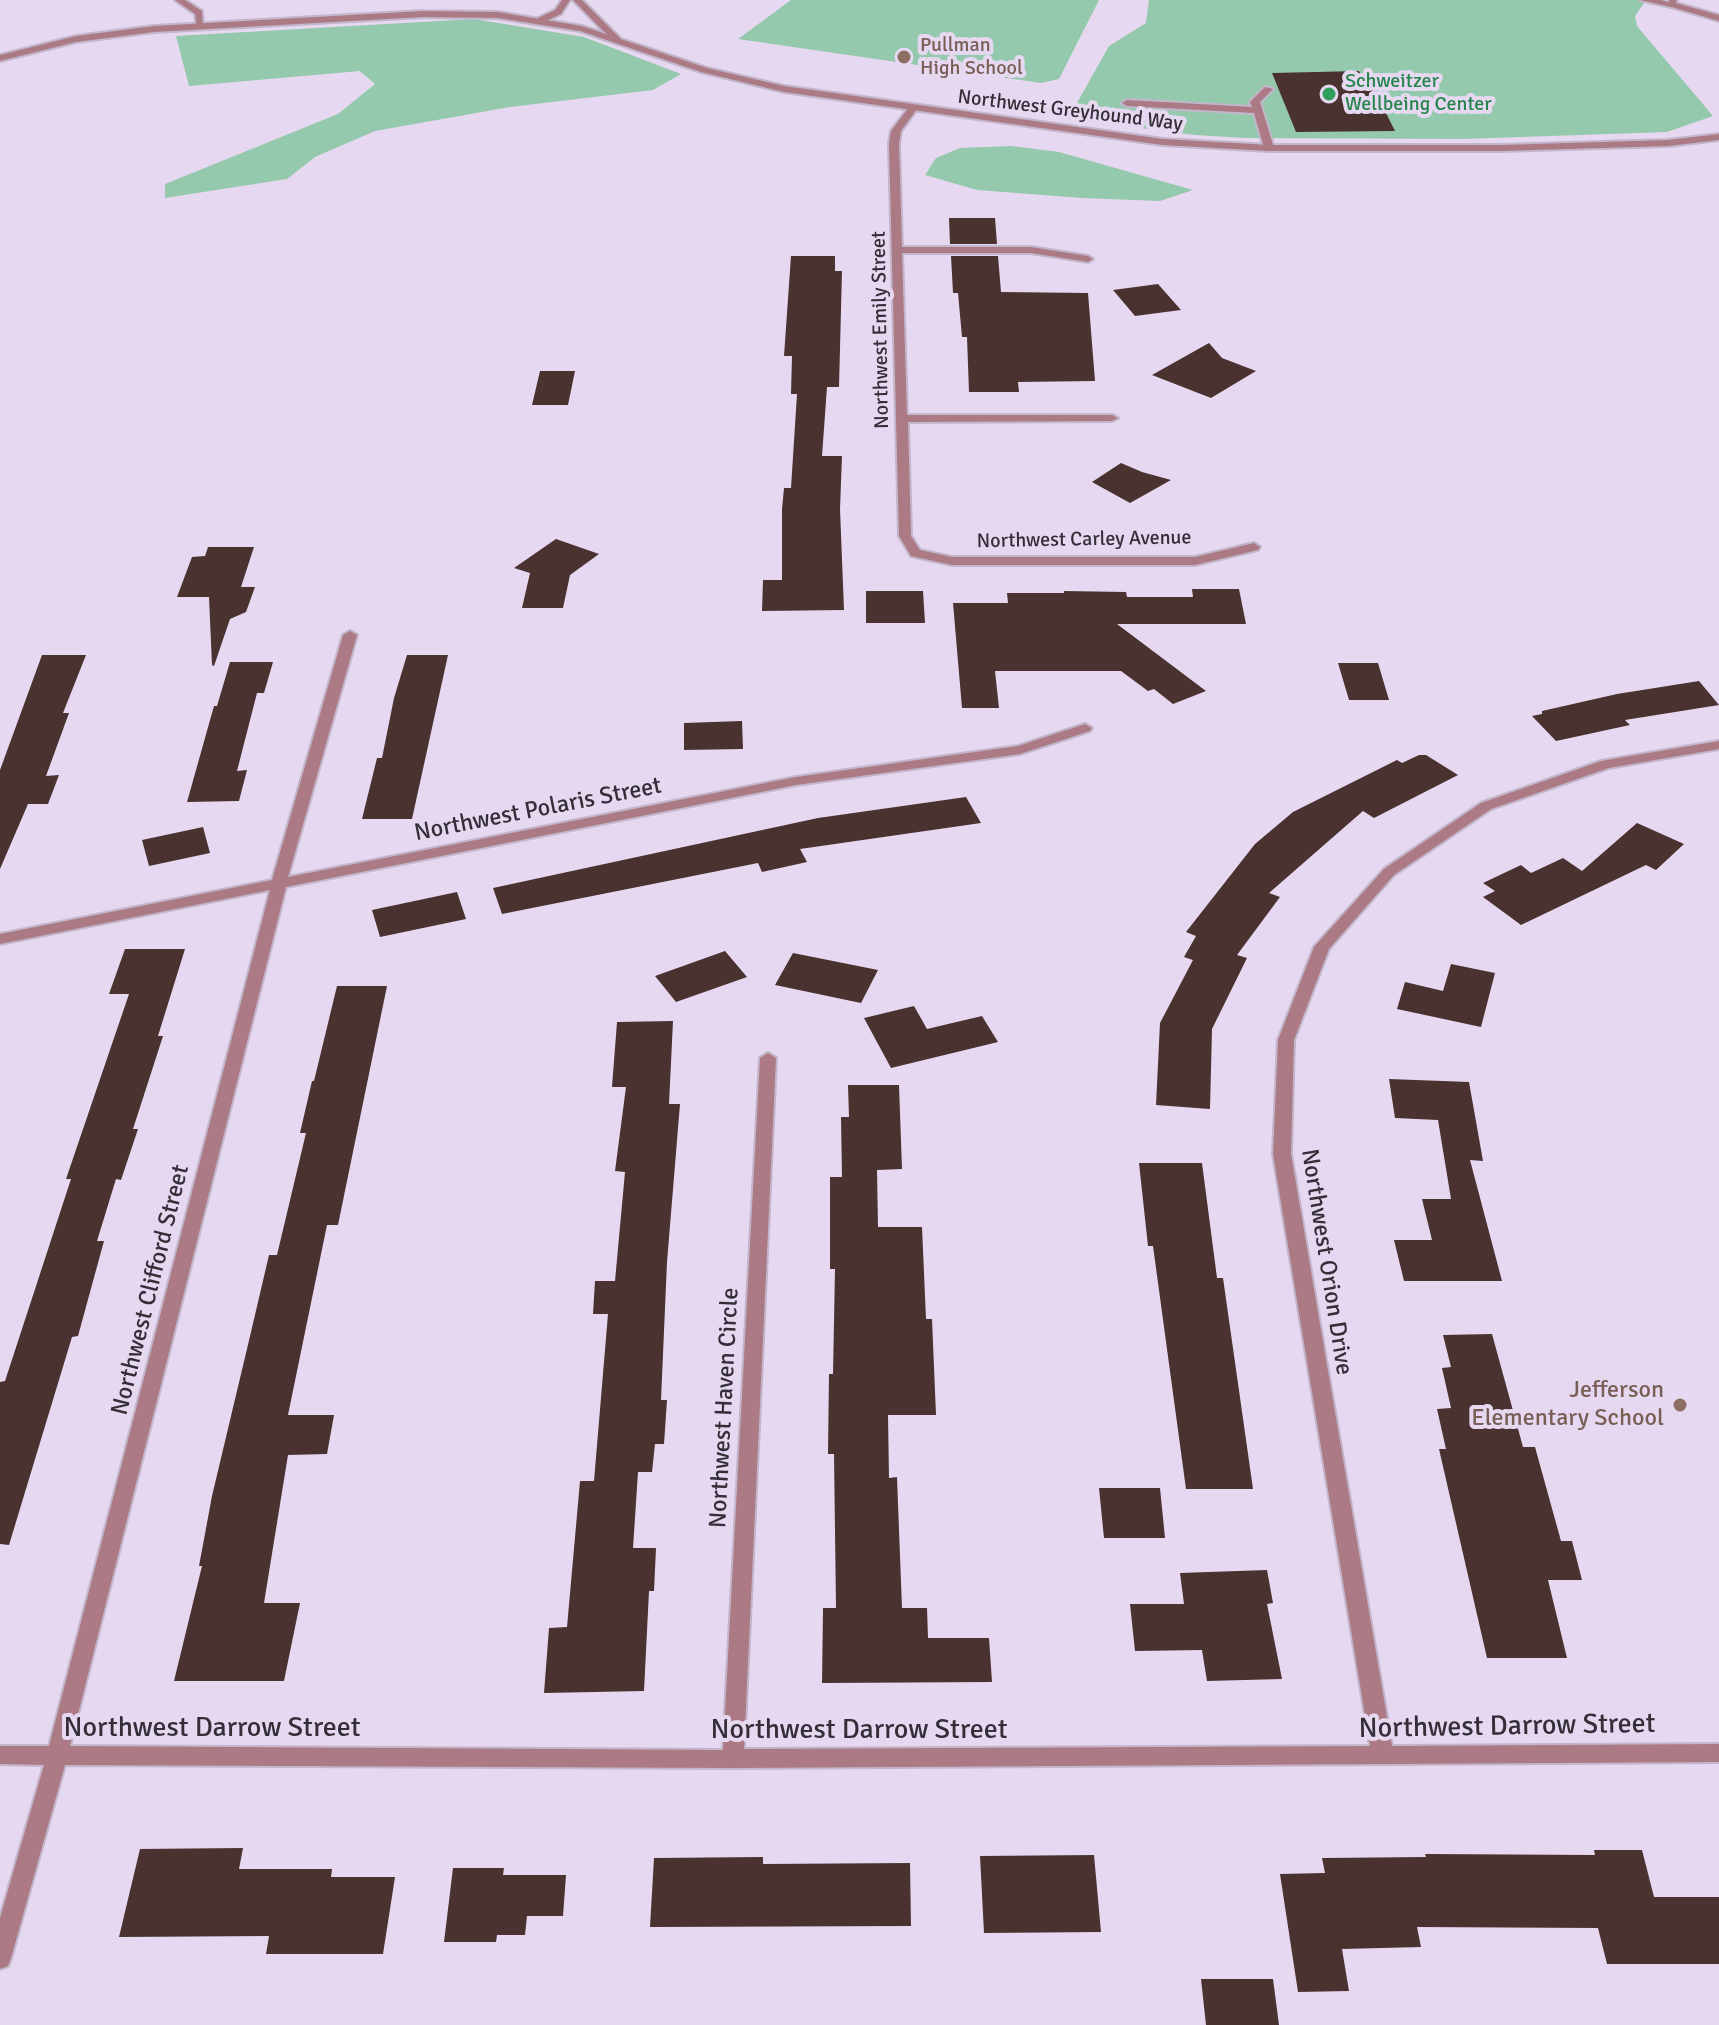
<!DOCTYPE html>
<style>
body{margin:0}
canvas{display:block;background:#e6d8f0}
</style>
<canvas width="1719" height="2025"></canvas>
<script>
const g = document.querySelector('canvas').getContext('2d');
g.lineJoin = 'round';
function paint(path, color) { g.fillStyle = color; g.fill(path, 'evenodd'); }
const shape = rows => new Path2D(rows.map(r => 'M' + r).join(''));
function strokePath(path, color, width, dash) { g.strokeStyle = color; g.lineWidth = width; g.lineCap = dash ? 'butt' : 'round'; g.setLineDash(dash || []); g.stroke(path); }
function write(font, color, halo, rows, align = 'center') {
  g.font = font + ' Signika,sans-serif'; g.lineWidth = 8; g.setLineDash([]); g.textBaseline = 'middle'; g.strokeStyle = halo; g.fillStyle = color; for (const [text, x, y, turn = 0] of rows) {
    g.save(); g.translate(x, y); g.rotate((+turn || 0) * Math.PI / 180); g.textAlign = isNaN(turn) ? turn : align; if (halo) g.strokeText(text, 0, 0); g.fillText(text, 0, 0); g.restore();
  }
}
paint(shape([
 [791,0,1099,0,1059,79,1041,83,738,39],
 [1149,0,1646,0,1635,16,1637,26,1713,116,1667,132,1464,139,1245,138,1195,135,1068,119,1109,46,1146,23],
 [474,19,584,37,681,74,653,90,510,107,375,131,315,157,287,179,165,198,165,184,338,114,375,84,360,71,189,86,176,36],
 [1011,146,1059,152,1193,190,1160,201,1082,198,977,190,925,175,936,158,960,148]
]), '#95c9ad');
paint(shape([
 [1359,71,1363,79,1369,79,1395,131,1296,132,1272,73],
 [949,218,995,218,997,244,950,244],
 [791,256,835,256,835,271,842,271,839,387,827,387,822,456,842,456,840,509,844,610,762,611,763,580,782,580,782,509,784,488,791,488,797,394,791,394,792,356,784,356],
 [951,256,998,256,1001,292,1088,293,1095,381,1018,382,1019,392,969,392,967,337,962,337,958,293,953,293],
 [1158,284,1181,310,1135,316,1113,290],
 [1209,343,1222,358,1256,371,1211,398,1152,375],
 [540,371,575,371,568,405,532,405],
 [1121,463,1142,472,1171,480,1130,503,1092,482],
 [556,539,599,554,570,575,563,608,522,608,530,573,514,568],
 [208,547,254,547,241,587,255,587,246,612,230,619,214,666,212,665,209,597,177,597,192,557,205,556],
 [1192,589,1239,589,1246,624,1117,624,1206,691,1173,704,1154,689,1148,691,1121,671,995,671,999,708,962,708,953,603,1008,603,1007,593,1064,593,1064,591,1126,592,1127,597,1193,597],
 [866,591,923,591,925,623,866,623],
 [42,655,86,655,63,713,69,713,46,776,59,775,48,804,28,804,0,869,0,770],
 [407,655,448,655,412,819,362,819,377,758,382,758,394,698],
 [230,662,273,662,264,693,257,693,237,771,247,770,239,801,187,802,214,706,217,706],
 [1338,663,1378,663,1389,700,1349,700],
 [1699,681,1719,705,1625,720,1630,725,1556,741,1532,716,1542,714,1542,711,1617,694],
 [742,721,743,749,684,750,684,723],
 [1419,755,1426,755,1458,775,1374,818,1363,811,1269,893,1280,897,1237,955,1247,958,1212,1029,1210,1109,1156,1105,1160,1023,1193,960,1184,957,1196,936,1186,932,1255,844,1293,812,1397,760,1402,763],
 [966,797,981,823,800,849,807,862,762,872,758,863,502,914,493,888,818,818],
 [1637,823,1684,844,1656,870,1646,865,1521,925,1483,897,1495,891,1483,883,1521,865,1531,873,1563,858,1582,871],
 [203,827,210,853,149,866,142,840],
 [457,892,466,919,380,937,372,910],
 [125,949,185,949,158,1036,163,1036,133,1129,138,1129,121,1180,116,1179,97,1241,104,1241,78,1336,72,1337,9,1545,0,1544,0,1382,5,1381,71,1179,66,1179,129,994,109,994],
 [725,951,747,977,676,1002,655,976],
 [793,953,878,970,861,1003,775,985],
 [1451,964,1495,973,1481,1027,1397,1009,1405,982,1443,991],
 [337,986,387,986,338,1225,327,1225,288,1415,334,1415,327,1454,288,1455,264,1603,300,1603,284,1681,174,1681,202,1566,199,1566,212,1496,251,1332,269,1255,277,1255,306,1133,300,1133,312,1081,314,1081],
 [914,1006,927,1029,982,1016,998,1042,891,1068,864,1018],
 [673,1021,669,1104,680,1104,667,1262,661,1400,667,1400,664,1444,655,1444,652,1472,638,1472,633,1548,656,1548,654,1591,649,1591,644,1691,544,1693,549,1628,567,1627,580,1481,594,1481,608,1314,593,1314,595,1281,615,1281,625,1172,615,1171,626,1087,612,1087,617,1022],
 [1389,1079,1469,1082,1483,1161,1470,1160,1502,1281,1404,1281,1394,1240,1432,1240,1422,1199,1451,1199,1438,1120,1395,1118],
 [848,1085,899,1085,902,1169,877,1170,878,1227,922,1227,926,1319,932,1319,936,1415,888,1415,889,1478,897,1477,902,1608,927,1608,928,1638,989,1638,992,1682,822,1683,823,1608,836,1608,834,1454,828,1454,829,1374,833,1374,835,1269,830,1269,830,1177,842,1177,841,1117,849,1117],
 [1139,1163,1202,1163,1217,1278,1223,1278,1253,1489,1186,1489,1153,1246,1148,1246],
 [1492,1334,1523,1447,1535,1447,1561,1541,1572,1541,1582,1580,1548,1580,1567,1658,1487,1658,1439,1449,1446,1449,1437,1409,1451,1408,1442,1368,1451,1367,1443,1335],
 [1099,1488,1160,1488,1165,1538,1104,1538],
 [1267,1570,1273,1603,1267,1604,1282,1679,1207,1681,1202,1650,1135,1651,1130,1604,1184,1604,1180,1573],
 [243,1848,239,1869,332,1869,331,1877,395,1877,383,1954,266,1954,269,1936,119,1937,140,1849],
 [1594,1850,1642,1850,1654,1897,1719,1897,1719,1964,1607,1964,1598,1928,1417,1927,1421,1947,1342,1949,1349,1991,1298,1992,1280,1874,1325,1873,1322,1858,1426,1857,1425,1854,1595,1855],
 [1094,1855,1101,1932,984,1933,980,1856],
 [763,1857,763,1864,910,1863,911,1926,650,1927,654,1858],
 [453,1868,504,1868,503,1875,566,1875,563,1916,527,1916,525,1935,497,1935,496,1942,444,1942],
 [1201,1979,1273,1979,1279,2025,1206,2025]
]), '#4a3230');
const service = shape([
 [175,0,185,0,202,11,203,28,197,28,195,14,175,0],
 [562,0,570,0,561,14,544,22,538,22,538,18,555,10,562,0],
 [573,0,582,0,621,39,621,43,615,43,573,0],
 [1640,0,1661,0,1675,4,1671,7,1640,0],
 [1265,87,1273,89,1260,102,1274,148,1269,151,1264,148,1254,113,1127,106,1122,103,1127,100,1252,107,1250,102,1265,87]
]);
const minor = shape([
 [1669,0,1677,0,1676,3,1719,15,1719,21,1668,6,1669,0],
 [912,106,917,109,901,131,899,144,902,247,1031,247,1088,256,1093,259,1088,262,1031,253,902,253,907,415,1112,415,1118,418,1112,421,908,422,911,536,920,550,952,557,1195,557,1254,543,1260,547,1258,550,1195,565,952,565,911,556,899,536,889,144,891,131,909,107,912,106],
 [350,631,357,635,288,877,796,777,1018,746,1085,724,1092,728,1090,731,1020,754,796,785,286,887,70,1746,723,1750,760,1058,768,1053,776,1058,744,1749,1370,1746,1273,1154,1278,1040,1314,947,1384,869,1481,803,1601,761,1719,741,1719,749,1609,768,1491,809,1394,875,1329,949,1294,1040,1291,1154,1392,1746,1719,1744,1719,1762,733,1768,65,1765,11,1958,8,1966,0,1969,0,1918,44,1765,0,1764,0,1746,49,1746,270,890,0,944,0,934,272,880,343,635,350,631]
]);
const tertiary = shape([
 [423,11,498,12,582,26,707,68,784,86,1163,139,1269,145,1501,145,1668,140,1719,134,1719,140,1668,146,1501,151,1269,151,1163,145,784,92,701,72,580,31,498,18,423,17,154,32,76,42,0,61,0,55,76,36,154,26,423,11]
]);
strokePath(service, '#c2b6cb', 4);
strokePath(minor, '#c2b6cb', 4);
strokePath(tertiary, '#c2b6cb', 4);
paint(service, '#ac7a84');
paint(minor, '#ac7a84');
paint(tertiary, '#ac7a84');
for (const [x, y, r, color] of [
 [904,57,8,"#8d6e63"],
 [1329,94,8,"#2e9e5b"],
 [1680,1405,8,"#8d6e63"]
]) { const dot = new Path2D(); dot.arc(x, y, r, 0, 2 * Math.PI); g.fillStyle = color; g.fill(dot); strokePath(dot, '#e6d8f0', 3); }
write('20px', '#785e54', '#e6d8f0', [
 ["Pullman",920,46],
 ["High School",920,69]
], 'left');
write('20px', '#27864d', '#e6d8f0', [
 ["Schweitzer",1345,82],
 ["Wellbeing Center",1345,105]
], 'left');
write('20px', '#342e38', '#e6d8f0', [
 ["Northwest Greyhound Way",1070,111,7],
 ["Northwest Emily Street",881,330,-91],
 ["Northwest Carley Avenue",1084,540,-1]
]);
write('24px', '#342e38', '#e6d8f0', [
 ["Northwest Polaris Street",538,810,-11],
 ["Northwest Orion Drive",1326,1262,81],
 ["Northwest Clifford Street",151,1290,-76],
 ["Northwest Haven Circle",725,1408,-87]
]);
write('24px', '#785e54', '#e6d8f0', [
 ["Jefferson",1664,1391],
 ["Elementary School",1664,1419]
], 'right');
write('28px', '#342e38', '#e6d8f0', [
 ["Northwest Darrow Street",1507,1727,-1],
 ["Northwest Darrow Street",212,1729],
 ["Northwest Darrow Street",859,1731]
]);
</script>
